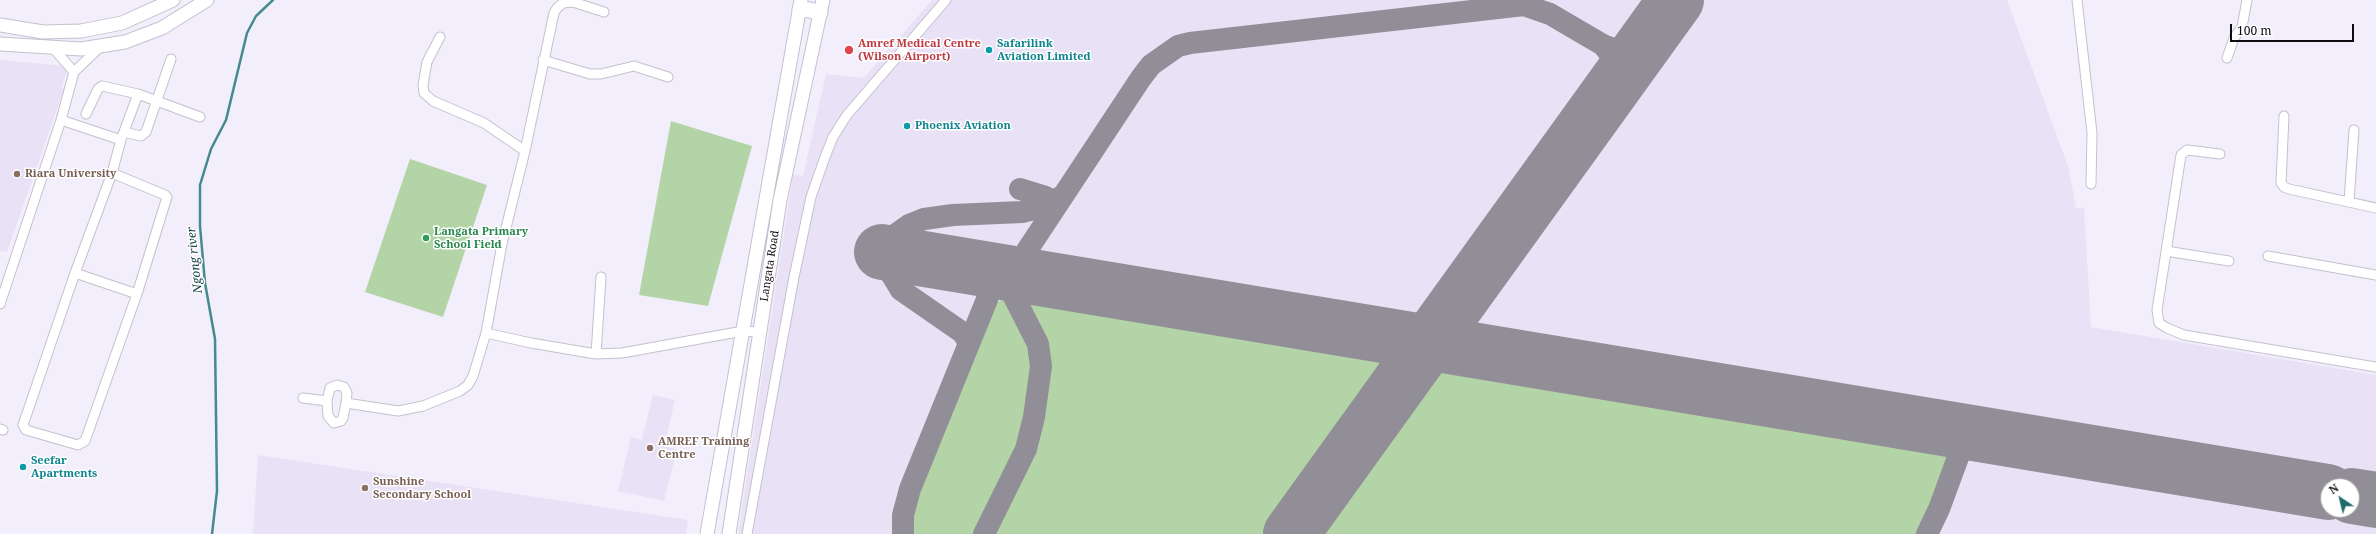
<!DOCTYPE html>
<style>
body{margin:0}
#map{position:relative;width:2376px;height:534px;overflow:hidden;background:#f3eefc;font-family:"Noto Serif",serif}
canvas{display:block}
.north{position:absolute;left:2320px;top:478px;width:40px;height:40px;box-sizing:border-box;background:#fff;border:1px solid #9f9ea0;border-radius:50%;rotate:325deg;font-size:11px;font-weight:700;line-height:16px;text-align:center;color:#0e0c11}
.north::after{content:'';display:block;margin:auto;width:14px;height:18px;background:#1f6b6b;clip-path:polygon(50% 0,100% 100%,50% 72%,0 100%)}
.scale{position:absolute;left:2230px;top:24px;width:124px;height:18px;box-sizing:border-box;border:2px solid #0e0c11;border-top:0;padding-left:5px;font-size:12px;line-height:14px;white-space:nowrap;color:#0e0c11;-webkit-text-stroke:3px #fff;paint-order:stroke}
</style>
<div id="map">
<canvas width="2376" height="534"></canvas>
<div class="north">N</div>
<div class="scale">100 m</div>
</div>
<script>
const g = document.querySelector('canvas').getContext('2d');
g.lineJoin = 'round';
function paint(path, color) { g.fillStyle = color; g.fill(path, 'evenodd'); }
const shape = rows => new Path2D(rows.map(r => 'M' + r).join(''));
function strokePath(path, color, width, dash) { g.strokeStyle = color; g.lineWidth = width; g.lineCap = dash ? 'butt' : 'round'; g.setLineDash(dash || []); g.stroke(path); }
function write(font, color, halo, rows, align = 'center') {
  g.font = font + ' "Noto Serif",serif'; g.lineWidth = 3; g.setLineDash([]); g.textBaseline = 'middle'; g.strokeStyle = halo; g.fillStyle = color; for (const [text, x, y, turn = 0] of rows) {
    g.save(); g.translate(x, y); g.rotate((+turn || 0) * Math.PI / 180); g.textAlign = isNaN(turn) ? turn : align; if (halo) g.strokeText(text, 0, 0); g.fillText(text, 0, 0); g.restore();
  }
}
paint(shape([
 [932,0,2007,0,2069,169,2076,209,2084,207,2091,327,2376,375,2376,534,738,534,793,174,803,176,826,74,864,78],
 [2328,486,2352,486,2352,510,2328,510],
 [0,60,66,66,67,72,62,86,64,89,7,252,0,251],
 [653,395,675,400,664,446,677,449,664,501,618,491,631,437,642,440],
 [258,455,688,520,686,534,253,534]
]), '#e9e1f5');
paint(shape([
 [671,121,752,146,708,306,639,295],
 [410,159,487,185,443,317,365,292],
 [1017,293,1381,357,1387,362,1390,369,1272,534,913,534,914,509,984,326,996,304,1006,295],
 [1438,369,1690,406,1941,450,1947,457,1948,471,1920,534,1316,534]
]), '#b3d4a6');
strokePath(shape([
 [212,534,217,491,215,339,205,283,200,226,200,185,211,149,226,120,247,33,256,16,273,0]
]), '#458a8e', 2.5);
strokePath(shape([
 [1603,45,1616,61,1616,83],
 [1020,189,1046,197,1050,204,1050,214],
 [895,235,909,225,924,219,953,215,1022,212,1046,206,1062,196],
 [887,267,901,290,963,333,969,343],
 [1037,278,1025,266,1022,259,1024,255,1141,78,1151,65,1178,46,1190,43,1524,5,1550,14,1603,45,1622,52,1631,54,1640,49],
 [903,534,903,515,910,489,992,287,1006,281,1037,278],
 [984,534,1026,449,1034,417,1041,366,1038,344,1006,281],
 [1927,534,1939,509,1967,433]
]), '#928e98', 22);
strokePath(shape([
 [882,252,2328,492],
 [2352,496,2376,500],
 [1291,534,1676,0]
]), '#928e98', 56);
const street = shape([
 [2077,0,2092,133,2091,184],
 [604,12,573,2,563,3,557,8,554,13,525,151,502,244,486,333,531,343,596,354,622,353,743,331,760,332],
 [440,37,427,62,423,85,424,93,433,101,484,123,525,151],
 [54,49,74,72],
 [2227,58,2234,38,2242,27,2247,0],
 [543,60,590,74,601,74,634,66,668,77],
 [86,114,98,89,102,86,138,94,200,117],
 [2284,116,2281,183,2284,187,2289,189,2376,208],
 [61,120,121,140,112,173,75,273,23,425,26,430,78,445,85,441,137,294,75,273],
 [124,132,141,136,146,132,171,59],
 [122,137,138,94],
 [2220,154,2187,150,2181,155,2157,310,2159,323,2167,328,2184,335,2376,367],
 [112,173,165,195,167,197,137,294],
 [2349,202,2354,130],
 [2166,251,2229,261],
 [2268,256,2376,275],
 [0,304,61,120,74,72,99,48],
 [596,354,601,277],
 [303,398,327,401,328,416,334,423,341,421,343,418,346,403,398,411,423,406,460,391,468,385,473,376,486,333],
 [327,401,330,388,337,385,344,387,347,393,346,403],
 [0,429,3,430],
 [747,534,794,277,811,197,825,157,833,137,847,115,946,0]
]);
const secondary = shape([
 [0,25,43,32,81,31,122,23,173,0],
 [0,44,81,49,125,42,162,28,207,0],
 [707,534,801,0],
 [729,534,780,200,823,0]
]);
const primary = shape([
 [800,9,810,10,820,13]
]);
strokePath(street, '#c5c0ce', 11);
strokePath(secondary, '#c5c0ce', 15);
strokePath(primary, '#c5c0ce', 17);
strokePath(street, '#fff', 9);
strokePath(secondary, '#fff', 13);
strokePath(primary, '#fff', 15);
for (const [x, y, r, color] of [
 [849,50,5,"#e0444e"],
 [989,50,4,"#0f9aa8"],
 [907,126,4,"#0f9aa8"],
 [17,174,4,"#8d6e63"],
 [426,238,4,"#2e9e5b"],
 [650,448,4,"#8d6e63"],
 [23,467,4,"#0f9aa8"],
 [365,488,4,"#8d6e63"]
]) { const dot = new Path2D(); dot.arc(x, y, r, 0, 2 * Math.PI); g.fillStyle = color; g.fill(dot); strokePath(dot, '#fff', 1.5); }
write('bold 11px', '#be3a42', '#fff', [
 ["Amref Medical Centre",858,44],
 ["(Wilson Airport)",858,57]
], 'left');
write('bold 11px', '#0d838f', '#fff', [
 ["Safarilink",997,44],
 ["Aviation Limited",997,57],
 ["Phoenix Aviation",915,126],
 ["Seefar",31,461],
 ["Apartments",31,474]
], 'left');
write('bold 11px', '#785e54', '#fff', [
 ["Riara University",25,174],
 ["AMREF Training",658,442],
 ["Centre",658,455],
 ["Sunshine",373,482],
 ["Secondary School",373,495]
], 'left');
write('bold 11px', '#27864d', '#fff', [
 ["Langata Primary",434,232],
 ["School Field",434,245]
], 'left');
write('11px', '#0e0c11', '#fff', [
 ["Langata Road",770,266,-81]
]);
write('italic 12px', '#144244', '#fff', [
 ["Ngong river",195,260,-96]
]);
</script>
